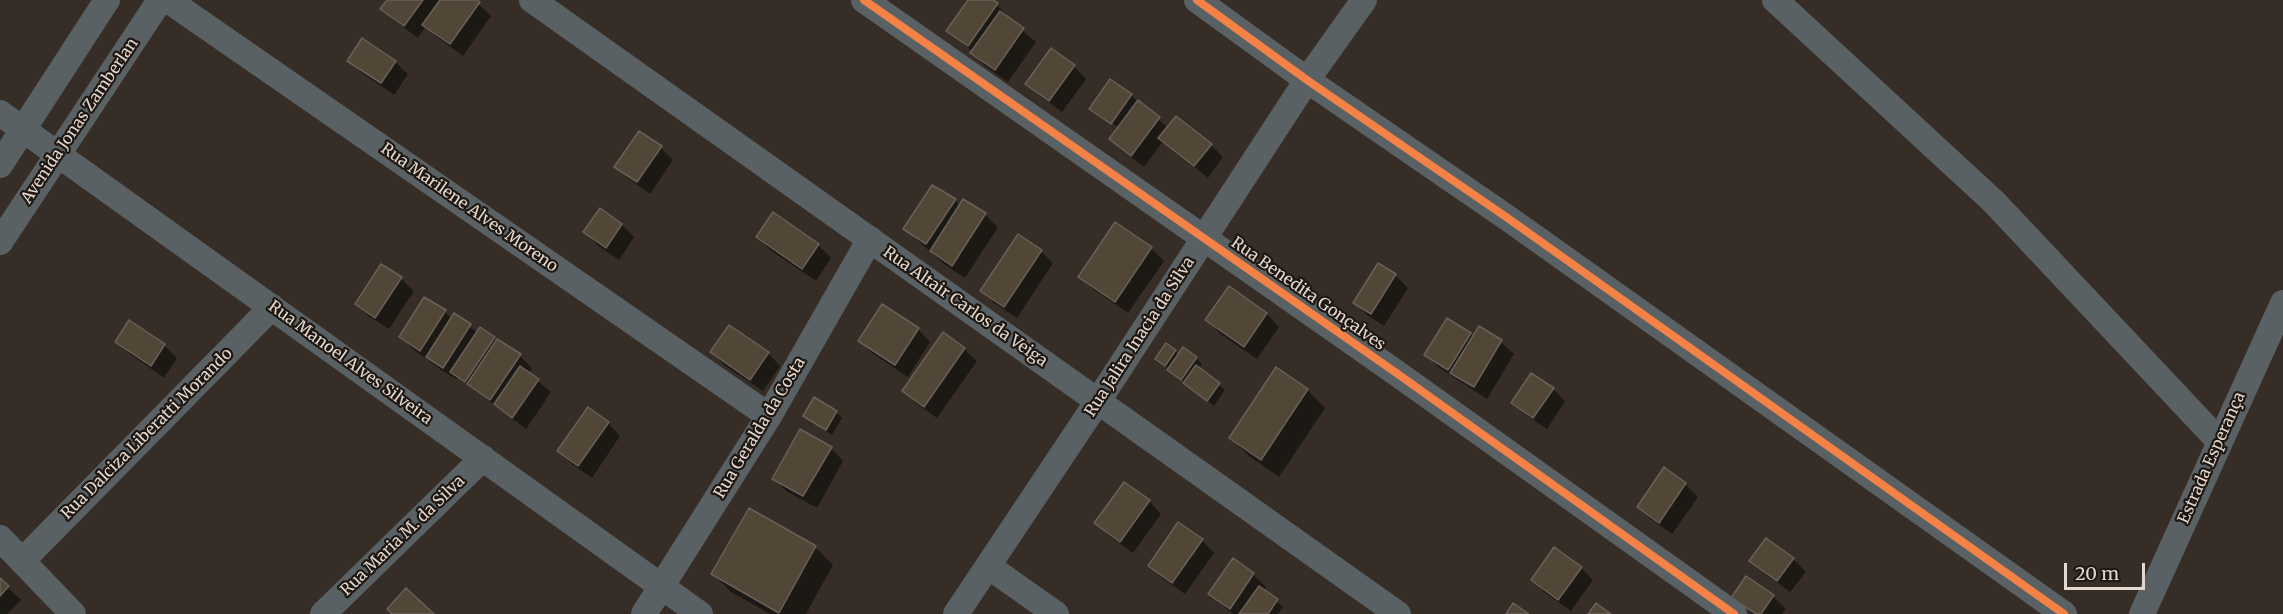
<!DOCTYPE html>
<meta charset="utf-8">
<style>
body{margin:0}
#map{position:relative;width:2283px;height:614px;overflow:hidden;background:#362e26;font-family:Merriweather,serif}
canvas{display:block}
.scale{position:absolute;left:2064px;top:563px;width:81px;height:27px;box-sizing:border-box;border:3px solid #e2d8cf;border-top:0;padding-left:8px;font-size:18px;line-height:21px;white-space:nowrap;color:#e2d8cf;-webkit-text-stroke:4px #1e1711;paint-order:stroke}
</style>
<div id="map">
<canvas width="2283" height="614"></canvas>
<div class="scale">20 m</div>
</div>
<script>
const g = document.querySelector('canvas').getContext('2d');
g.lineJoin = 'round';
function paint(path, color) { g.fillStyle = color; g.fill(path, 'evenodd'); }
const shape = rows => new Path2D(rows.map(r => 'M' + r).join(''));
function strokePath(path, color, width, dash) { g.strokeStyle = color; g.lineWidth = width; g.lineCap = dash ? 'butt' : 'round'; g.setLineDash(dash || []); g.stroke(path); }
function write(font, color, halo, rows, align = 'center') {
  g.font = font + ' Merriweather,serif'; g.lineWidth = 4.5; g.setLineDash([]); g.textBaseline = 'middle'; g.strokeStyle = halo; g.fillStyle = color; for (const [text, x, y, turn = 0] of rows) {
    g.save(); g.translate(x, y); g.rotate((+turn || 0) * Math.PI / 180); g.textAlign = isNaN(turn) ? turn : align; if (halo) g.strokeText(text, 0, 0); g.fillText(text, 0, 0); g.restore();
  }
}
paint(shape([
 [389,0,474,0,491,16,463,56,437,37,426,26,418,38,395,21,382,9],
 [969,0,991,0,1009,17,1008,19,1036,42,1008,82,985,66,973,52,948,31],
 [349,60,395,62,408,74,394,95,362,73],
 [1074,66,1086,79,1062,112,1040,96,1027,84],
 [1111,81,1131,95,1168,128,1211,145,1223,157,1208,178,1163,141,1144,167,1124,152,1111,139,1117,131,1091,109],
 [1103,117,1118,127,1117,130,1103,120],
 [661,148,673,160,650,194,629,179,616,167],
 [955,200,960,206,985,215,998,227,965,278,944,264,905,229],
 [773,214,819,246,831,258,816,281,770,250,758,237],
 [1115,224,1151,248,1164,261,1128,313,1093,289,1080,276],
 [622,225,634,237,619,260,597,245,585,232],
 [1041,251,1053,263,1017,318,994,303,982,290],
 [382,266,401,279,414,291,389,329,370,317,357,304],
 [1395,275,1408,288,1384,326,1367,315,1355,303],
 [1229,288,1267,314,1279,327,1257,359,1219,333,1207,320],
 [424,299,445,312,452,319,455,315,478,333,481,329,520,356,532,368,529,374,551,392,526,429,458,377,456,379,441,370,413,349,400,336],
 [130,322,165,346,177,358,164,378,130,354,117,342],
 [1479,328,1501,342,1514,354,1487,399,1438,367,1426,355,1470,334,1474,337],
 [918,329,930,342,908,377,872,353,860,341],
 [964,349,977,361,937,418,917,404,904,391],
 [1175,351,1179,355,1196,358,1202,364,1199,369,1225,390,1214,406,1157,359],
 [712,352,768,353,780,366,763,391,724,365],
 [1553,389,1565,401,1547,429,1526,415,1513,402],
 [1307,390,1325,408,1279,477,1249,456,1231,438],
 [836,412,842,418,832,435,805,416],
 [608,423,620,436,592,478,572,464,559,451],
 [831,448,843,461,817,508,786,491,774,478],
 [1664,469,1685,484,1698,497,1672,534,1651,519,1639,507],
 [1149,501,1161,514,1133,553,1108,535,1096,523],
 [1202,540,1214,553,1185,594,1162,578,1149,566],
 [815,547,833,565,806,614,770,614,731,592,713,574],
 [1793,559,1806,572,1790,592,1764,573,1751,561],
 [1233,560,1253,574,1266,587,1263,591,1283,607,1278,614,1233,614,1210,594],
 [1581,568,1593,580,1571,611,1545,593,1533,580],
 [0,580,21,600,7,614,0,614],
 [1773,596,1786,609,1782,614,1752,614,1733,597]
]), '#0007');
const building = shape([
 [387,0,423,0,404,26,380,9,387,0],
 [440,0,477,0,480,2,450,44,422,25,440,0],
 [968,0,993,0,998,3,968,46,946,31,968,0],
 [1000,11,1024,28,995,70,970,53,1000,11],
 [362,38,396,61,381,83,347,61,362,38],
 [1051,48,1075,65,1049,101,1025,84,1051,48],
 [1110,79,1132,94,1111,124,1089,109,1110,79],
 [1138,100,1160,117,1131,156,1109,139,1138,100],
 [1176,116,1212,144,1194,166,1158,138,1176,116],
 [639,131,662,146,637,182,614,167,639,131],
 [932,185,956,199,926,244,903,229,932,185],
 [963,199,986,213,952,266,930,251,963,199],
 [600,208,622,224,606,248,583,232,600,208],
 [773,212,819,244,802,269,756,237,773,212],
 [1115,222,1152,247,1115,302,1078,277,1115,222],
 [1018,234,1042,250,1004,307,980,291,1018,234],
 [1378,263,1396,274,1371,314,1353,303,1378,263],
 [381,264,402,277,375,318,355,304,381,264],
 [1229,286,1267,313,1244,347,1205,320,1229,286],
 [424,297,446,310,420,351,399,337,424,297],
 [882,304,919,328,895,365,858,341,882,304],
 [454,313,471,324,443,368,426,357,454,313],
 [1447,318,1471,333,1448,370,1424,355,1447,318],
 [129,320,165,344,151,366,115,342,129,320],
 [729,325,769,352,750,380,710,352,729,325],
 [1479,326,1502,340,1474,387,1450,373,1479,326],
 [480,327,495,337,465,382,450,372,480,327],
 [943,332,965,348,924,407,902,391,943,332],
 [497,339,521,354,490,400,467,384,497,339],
 [1166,343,1176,350,1165,366,1155,359,1166,343],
 [1183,347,1197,357,1181,380,1167,370,1183,347],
 [1196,365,1220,383,1207,401,1183,383,1196,365],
 [520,366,539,379,512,418,494,404,520,366],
 [1276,367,1308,389,1261,460,1229,438,1276,367],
 [1531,373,1554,388,1533,418,1511,403,1531,373],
 [814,397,837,411,826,430,803,416,814,397],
 [588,407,609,422,578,466,557,451,588,407],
 [800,429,832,447,803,496,772,479,800,429],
 [1664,467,1686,483,1659,523,1637,507,1664,467],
 [1124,482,1150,500,1120,542,1094,523,1124,482],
 [749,508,816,546,779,613,711,574,749,508],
 [1178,522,1203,539,1172,583,1148,566,1178,522],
 [1766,538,1794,558,1777,581,1749,561,1766,538],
 [1554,547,1582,567,1558,600,1531,580,1554,547],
 [1233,558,1254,573,1230,609,1208,594,1233,558],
 [1746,576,1774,595,1761,614,1756,614,1731,598,1746,576],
 [0,578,9,586,0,596,0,578],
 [1259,586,1278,599,1268,614,1239,614,1259,586],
 [406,588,434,614,392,614,387,609,406,588],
 [1513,603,1529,614,1506,614,1513,603],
 [1596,603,1611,614,1588,614,1596,603]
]);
paint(building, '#524637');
strokePath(building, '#68615a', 1.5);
strokePath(shape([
 [168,0,769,416],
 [532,0,1398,614],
 [864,0,1395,372,1734,614],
 [1197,0,1307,80,1509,219,2064,614],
 [1775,0,1994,202,2219,441],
 [0,113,700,614],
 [0,165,107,0],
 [0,242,160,0],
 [0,538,73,614],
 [22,561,272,307],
 [988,566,1056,614],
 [323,614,483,458],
 [644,614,769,416,870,239],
 [956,614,1098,401,1307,80,1364,0],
 [2142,614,2283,303]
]), '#5a6165', 26);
strokePath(shape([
 [864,0,1395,372,1734,614],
 [1197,0,1307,80,1509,219,2064,614]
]), '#f48246', 8);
write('16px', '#e2d8cf', '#1e1711', [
 ["Avenida Jonas Zamberlan",80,121,-56],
 ["Rua Marilene Alves Moreno",469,208,35],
 ["Rua Benedita Gonçalves",1308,294,35],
 ["Rua Altair Carlos da Veiga",965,307,35],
 ["Rua Jalira Inacia da Silva",1140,337,-57],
 ["Rua Manoel Alves Silveira",350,363,36],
 ["Rua Geralda da Costa",760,428,-59],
 ["Rua Dalciza Liberatti Morando",147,434,-45],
 ["Estrada Esperança",2212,458,-66],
 ["Rua Maria M. da Silva",403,536,-44]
]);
</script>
